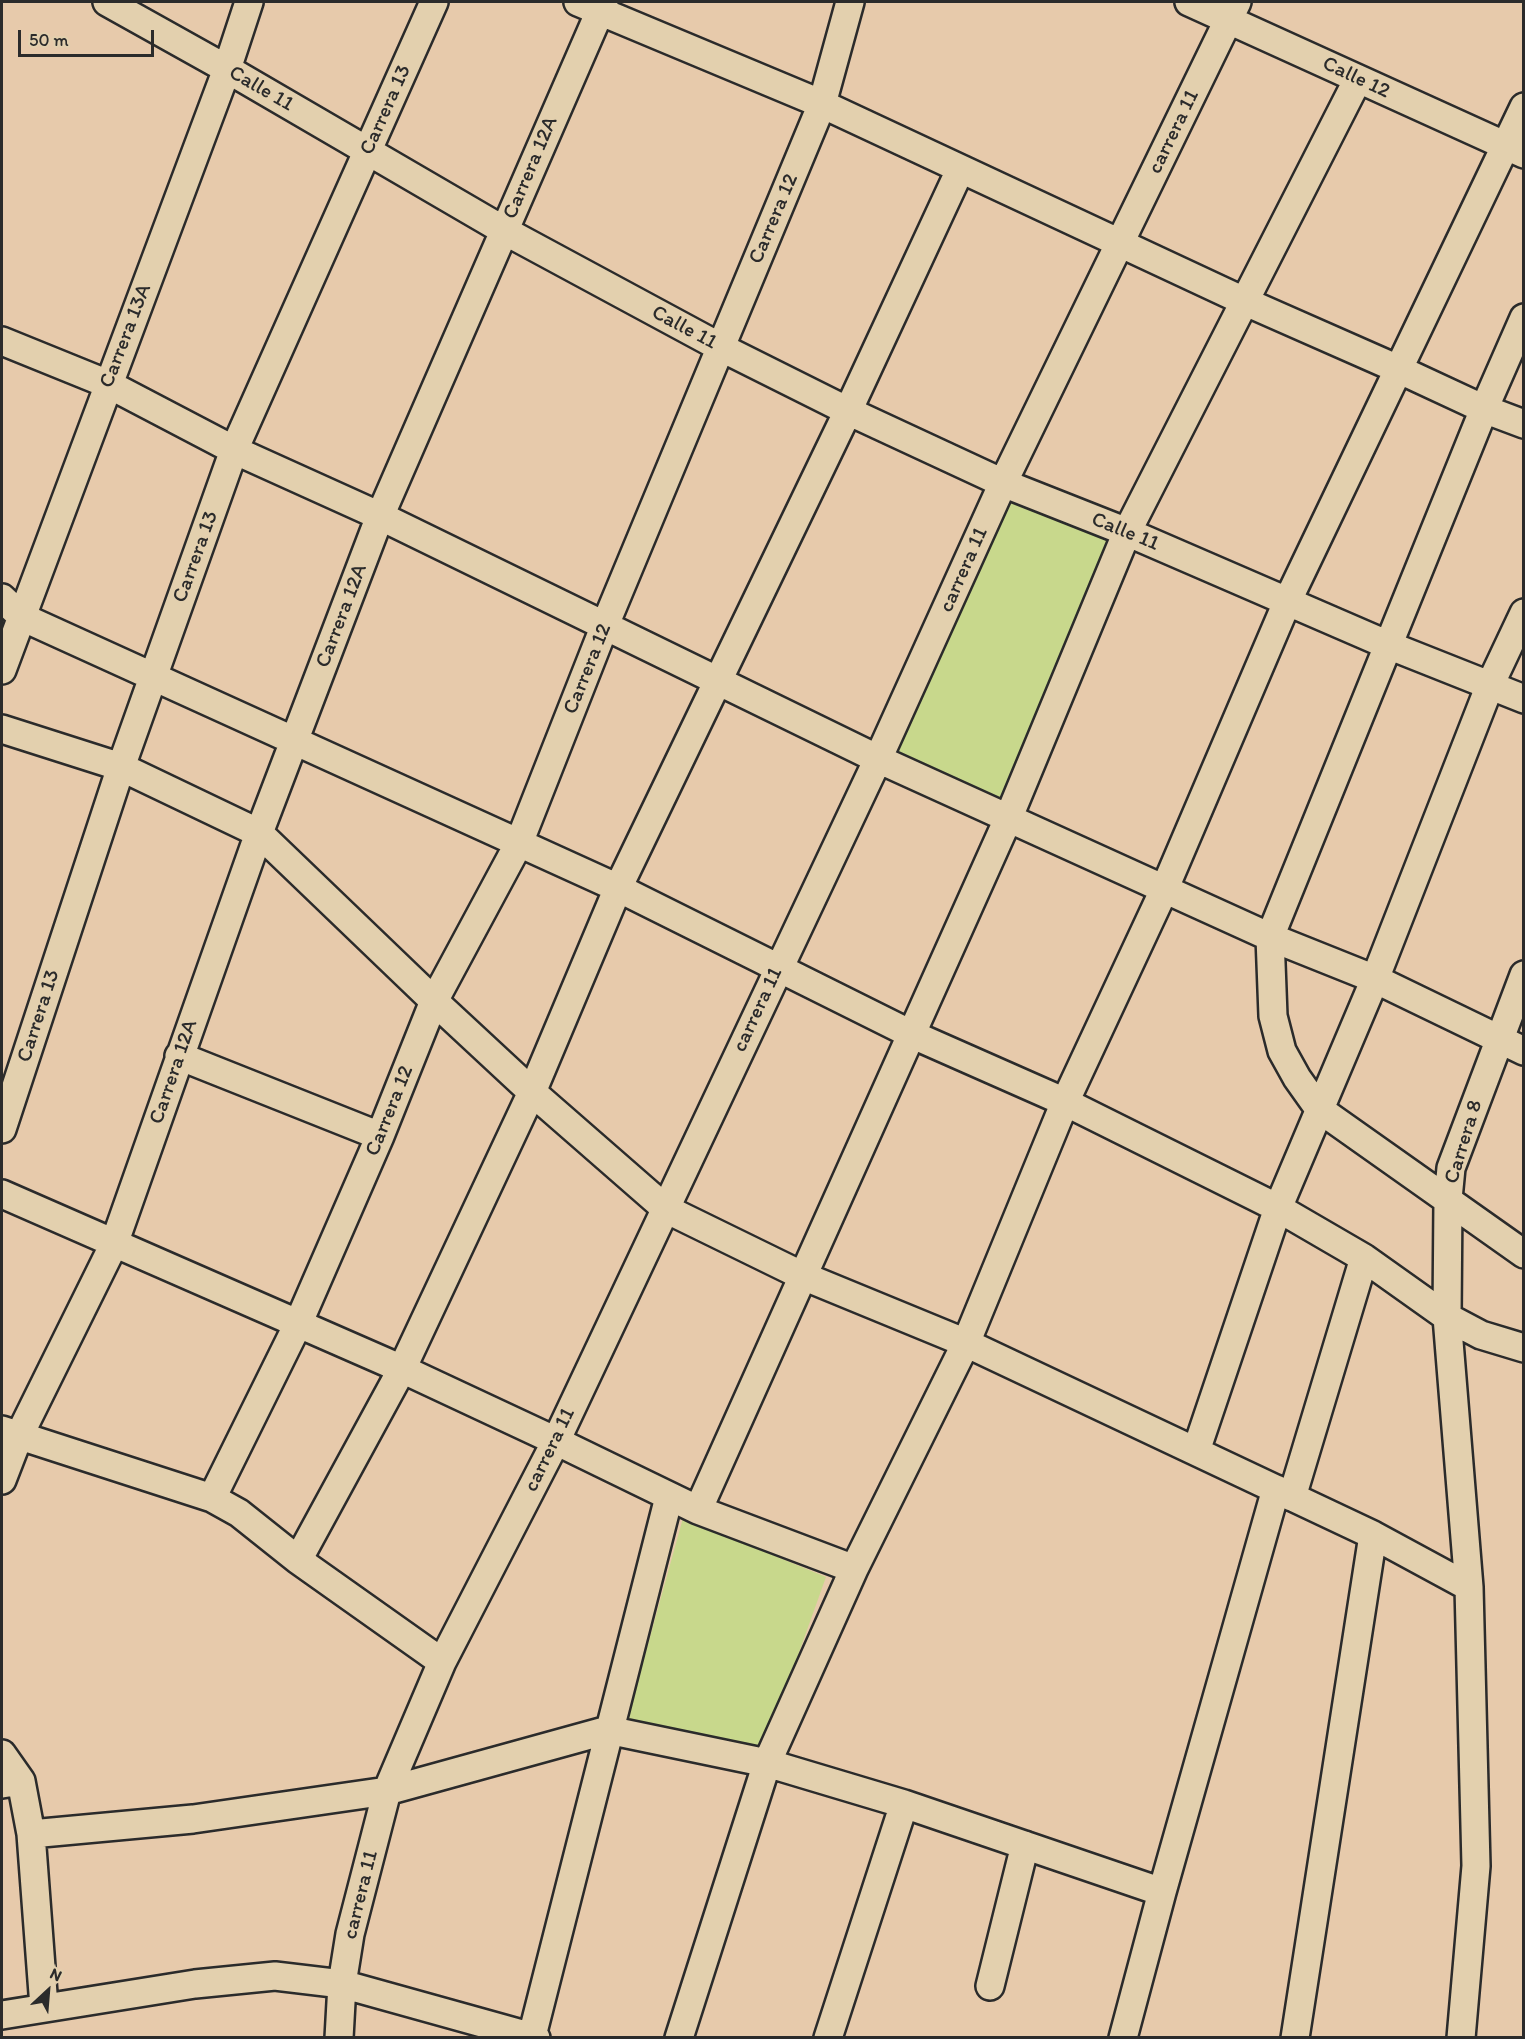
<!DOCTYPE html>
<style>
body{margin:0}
#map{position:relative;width:1525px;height:2039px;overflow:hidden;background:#e7caab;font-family:Itim,sans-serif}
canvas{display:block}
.frame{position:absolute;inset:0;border:3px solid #2b2b2b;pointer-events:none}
.north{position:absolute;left:18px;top:1961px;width:60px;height:60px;-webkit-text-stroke:4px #e3d0ae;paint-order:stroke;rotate:26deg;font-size:16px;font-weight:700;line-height:24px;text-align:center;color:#2b2b2b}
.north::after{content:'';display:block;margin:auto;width:21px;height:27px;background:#2b2b2b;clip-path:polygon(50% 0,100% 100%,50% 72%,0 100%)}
.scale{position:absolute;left:18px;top:30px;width:136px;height:27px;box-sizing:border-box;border:3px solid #2b2b2b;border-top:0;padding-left:8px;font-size:18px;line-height:21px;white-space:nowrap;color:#2b2b2b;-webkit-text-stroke:4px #e3d0ae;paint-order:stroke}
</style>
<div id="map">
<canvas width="1525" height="2039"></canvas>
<div class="frame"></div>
<div class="north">N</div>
<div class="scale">50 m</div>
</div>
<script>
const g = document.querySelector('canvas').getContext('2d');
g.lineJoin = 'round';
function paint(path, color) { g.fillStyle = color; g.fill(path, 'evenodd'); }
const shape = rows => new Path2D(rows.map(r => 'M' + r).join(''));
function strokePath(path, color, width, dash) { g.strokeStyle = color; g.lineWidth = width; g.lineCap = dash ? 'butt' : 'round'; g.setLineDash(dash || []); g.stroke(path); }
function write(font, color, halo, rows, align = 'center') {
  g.font = font + ' Itim,sans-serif'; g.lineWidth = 4.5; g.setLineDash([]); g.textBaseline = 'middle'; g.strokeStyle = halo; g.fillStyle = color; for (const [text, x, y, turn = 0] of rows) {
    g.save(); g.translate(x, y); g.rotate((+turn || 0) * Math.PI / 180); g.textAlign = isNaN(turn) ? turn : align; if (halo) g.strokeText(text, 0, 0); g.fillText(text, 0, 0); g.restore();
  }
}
paint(shape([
 [1006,490,1122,536,1005,812,883,756],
 [683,1518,826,1577,763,1753,627,1720]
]), '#c8d88c');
const minor = shape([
 [107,2,227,69,505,231,720,347,848,411,1003,483,1127,532,1388,645,1524,699],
 [578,2,822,104,1246,302,1398,369,1484,409,1524,424],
 [1189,2,1524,154],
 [1524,318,1484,409,1270,937,1273,1016,1282,1051,1297,1078,1319,1109,1524,1254],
 [2,341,108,384,234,450,380,516,878,759,1270,937,1375,979,1524,1051],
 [2,598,22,617,618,888,911,1034,1065,1102,1278,1208,1364,1258,1447,1317,1481,1335,1524,1348],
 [2,670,227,69,249,2],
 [2,729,121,767,259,833,434,1001,532,1092,666,1209,803,1276,966,1343,1373,1535,1469,1587],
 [179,1056,380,1136],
 [2,1129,121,767,234,450,434,2],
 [2,1194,402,1369,556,1441,698,1510,854,1569],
 [2,1430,212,1498,239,1513,298,1560,442,1662],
 [1196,1451,1278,1208,1375,979,1490,685,1524,613],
 [2,1480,19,1436,114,1244,259,833,380,516,604,2],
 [1292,1497,1364,1258],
 [212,1498,298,1324,380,1136,434,1001,519,843,605,625,822,104,850,2],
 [698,1510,1008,819,1127,532,1358,79],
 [298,1560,402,1369,532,1092,618,888,848,411,960,170],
 [2,1754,21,1781],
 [2,1784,21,1781,31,1834,193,1819,387,1791,608,1730,767,1763,904,1804,1162,1892],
 [31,1834,44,2007],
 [990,1986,1025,1845],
 [2,2015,195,1984,275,1976,342,1984,536,2038],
 [532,2036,669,1497],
 [339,2038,342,1984,350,1934,387,1791,442,1662,556,1441,878,759,1003,483,1237,2],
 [679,2038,767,1763,854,1569,966,1343,1065,1102,1164,890,1288,600,1524,107],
 [828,2038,904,1804],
 [1123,2038,1162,1892,1276,1489],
 [1295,2038,1373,1535],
 [1461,2038,1476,1866,1469,1587,1447,1317,1448,1199,1451,1168,1524,975]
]);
strokePath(minor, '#2b2b2b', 32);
strokePath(minor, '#e3d0ae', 27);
write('21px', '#2b2b2b', '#e3d0ae', [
 ["Calle 12",1356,78,25],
 ["Calle 11",261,89,30],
 ["Carrera 13",386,110,-66],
 ["carrera 11",1174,132,-64],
 ["Carrera 12A",531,168,-67],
 ["Carrera 12",774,219,-67],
 ["Calle 11",684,328,28],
 ["Carrera 13A",126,336,-69],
 ["Calle 11",1125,532,22],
 ["Carrera 13",196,557,-70],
 ["carrera 11",964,570,-66],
 ["Carrera 12A",342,616,-69],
 ["Carrera 12",588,669,-68],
 ["carrera 11",758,1010,-65],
 ["Carrera 13",39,1016,-72],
 ["Carrera 12A",174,1072,-71],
 ["Carrera 12",390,1111,-68],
 ["Carrera 8",1464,1142,-73],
 ["carrera 11",550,1450,-64],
 ["carrera 11",361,1895,-76]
]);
</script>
